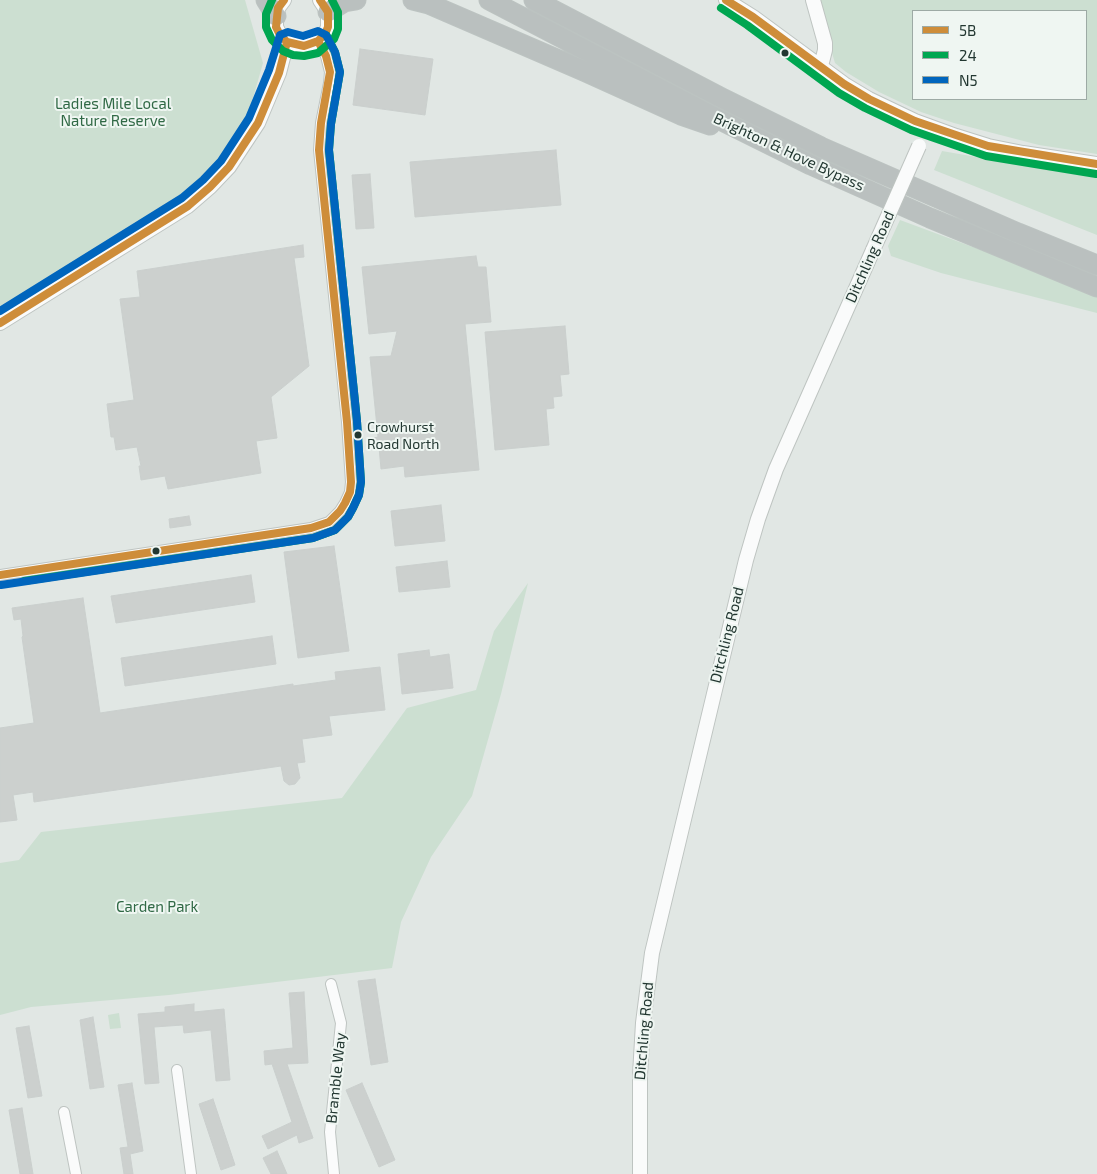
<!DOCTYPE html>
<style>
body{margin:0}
#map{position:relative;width:1097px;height:1174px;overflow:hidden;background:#e1e7e4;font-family:"Exo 2",sans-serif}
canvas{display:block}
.legend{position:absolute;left:912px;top:10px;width:175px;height:90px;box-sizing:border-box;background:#eff6f2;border:1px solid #9daaa5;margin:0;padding:6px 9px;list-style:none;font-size:15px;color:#223731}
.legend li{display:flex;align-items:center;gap:10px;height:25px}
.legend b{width:25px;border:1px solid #9daaa5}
</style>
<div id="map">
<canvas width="1097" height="1174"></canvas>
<ul class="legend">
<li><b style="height:6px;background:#ce8d3a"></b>5B</li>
<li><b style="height:6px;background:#00a651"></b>24</li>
<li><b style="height:6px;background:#0065bd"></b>N5</li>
</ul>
</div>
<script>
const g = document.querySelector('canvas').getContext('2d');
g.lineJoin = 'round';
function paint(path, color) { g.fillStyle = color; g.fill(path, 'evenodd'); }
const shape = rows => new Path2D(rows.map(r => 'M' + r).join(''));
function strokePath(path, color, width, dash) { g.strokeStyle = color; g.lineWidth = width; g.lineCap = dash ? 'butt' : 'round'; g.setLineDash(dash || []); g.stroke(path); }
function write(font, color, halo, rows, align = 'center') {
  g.font = font + ' "Exo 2",sans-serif'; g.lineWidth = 4; g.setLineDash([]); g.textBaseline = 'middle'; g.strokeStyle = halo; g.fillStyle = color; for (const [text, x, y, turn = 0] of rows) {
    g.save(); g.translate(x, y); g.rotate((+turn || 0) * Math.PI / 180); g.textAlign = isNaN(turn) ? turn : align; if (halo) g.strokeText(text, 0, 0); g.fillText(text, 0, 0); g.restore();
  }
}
paint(shape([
 [0,0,245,0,263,63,243,133,179,209,0,316],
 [816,0,1097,0,1097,154,1039,145,954,123,921,112,879,92,846,72,835,63],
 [913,11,1086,11,1086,99,913,99],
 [942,151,1097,178,1097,235,934,170],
 [900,220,1097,293,1097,313,941,273,891,256,888,246],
 [528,583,501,694,472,796,431,857,401,922,392,968,169,995,31,1007,0,1015,0,863,19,860,41,832,342,798,407,708,476,690,494,631],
 [119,1013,121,1028,110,1029,108,1015]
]), '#ccdfd1');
const building = shape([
 [360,49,433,59,425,115,353,105,360,49],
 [556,150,561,205,415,217,410,162,556,150],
 [370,174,374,228,356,229,352,175,370,174],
 [303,245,304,257,294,258,309,366,271,397,277,438,256,441,261,473,168,489,165,476,141,480,139,466,141,466,137,447,116,450,114,437,111,437,107,404,134,400,120,299,140,297,137,271,303,245],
 [476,256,478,267,486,267,491,322,465,324,479,470,405,477,404,466,381,469,379,447,376,448,374,438,378,437,370,357,391,356,397,331,369,334,362,267,476,256],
 [565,326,569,374,560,375,562,396,553,397,554,408,546,409,549,445,495,450,485,332,565,326],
 [441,505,445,541,395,546,391,511,441,505],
 [189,516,191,525,170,528,169,519,189,516],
 [334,546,349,651,298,658,284,552,334,546],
 [447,561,450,587,399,592,396,567,447,561],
 [251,575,255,602,116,623,111,596,251,575],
 [83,598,100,713,293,684,293,686,336,680,335,672,380,667,385,710,329,716,332,735,302,739,305,762,297,763,300,778,295,784,289,785,284,781,281,766,34,802,33,792,13,795,17,820,0,822,0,728,34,723,22,637,23,636,21,619,14,620,12,608,83,598],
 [272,636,276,664,125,686,121,658,272,636],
 [429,650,430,657,449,654,453,688,402,694,398,654,429,650],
 [375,979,388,1062,371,1065,358,981,375,979],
 [304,992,308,1063,287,1064,313,1138,299,1143,297,1135,268,1149,262,1136,292,1122,272,1064,265,1065,264,1051,293,1048,289,993,304,992],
 [194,1004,194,1012,224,1009,230,1080,216,1081,211,1030,184,1033,183,1025,154,1027,159,1083,145,1084,138,1014,165,1012,165,1007,194,1004],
 [93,1017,104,1087,90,1089,80,1020,93,1017],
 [29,1026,42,1096,28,1098,16,1028,29,1026],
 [132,1083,143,1151,130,1154,133,1174,124,1174,120,1148,128,1147,118,1085,132,1083],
 [362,1083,395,1160,379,1167,346,1090,362,1083],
 [213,1099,235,1165,221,1170,199,1104,213,1099],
 [22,1108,33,1174,20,1174,9,1110,22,1108],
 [277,1151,287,1174,271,1174,263,1158,277,1151]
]);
paint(building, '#ccd0ce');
strokePath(building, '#cacfcd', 1);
const street = shape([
 [0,575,311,528,329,522,340,511,345,503,350,492,351,482,347,422,319,150,321,123,329,83,330,72,326,56,318,41],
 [331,984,341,1023,330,1132,334,1174],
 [177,1070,191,1174],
 [64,1112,76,1174]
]);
const secondary = shape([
 [284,0,278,8,276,16,276,27,280,35,287,42,295,45,304,46,313,44,318,41,325,34,328,27,328,12,320,0],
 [726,0,753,17,844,84,869,99,915,121,956,136,988,146,1023,153,1097,164],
 [813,0,825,43,825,50,821,66],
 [0,323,188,206,210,187,229,167,258,123,279,73,287,42],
 [640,1174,640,1075,643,1023,652,953,746,560,758,519,776,469,873,250]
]);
const highway = shape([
 [266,0,276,16],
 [413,0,429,4,584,71,681,115,710,125],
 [489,0,714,117,811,165,930,218,1097,287],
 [534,0,722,98,821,147,1018,233,1097,265],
 [328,12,344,2,356,0]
]);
strokePath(street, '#bec4c1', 12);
strokePath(secondary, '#bec4c1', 16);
strokePath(highway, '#bcc3c1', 21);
strokePath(street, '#fafbfb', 10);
strokePath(secondary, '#fafbfb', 14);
strokePath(highway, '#bac0bf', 19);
const secondaryBridge = shape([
 [873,250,919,146]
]);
strokePath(secondaryBridge, '#bec4c1', 16, []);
strokePath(secondaryBridge, '#fafbfb', 14);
strokePath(shape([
 [284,0,278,8,276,27,280,35,287,42,304,46,318,41,325,34,328,27,328,12,320,0],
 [726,0,753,17,844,84,869,99,915,121,988,146,1097,164],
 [0,323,188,206,210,187,229,167,258,123,279,73,287,42],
 [0,575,311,528,329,522,340,511,345,503,350,492,351,482,347,422,319,150,321,123,330,72,326,56,318,41]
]), '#ce8d3a', 8);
strokePath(shape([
 [272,0,266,14,266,27,272,40,283,51,293,55,304,56,318,53,334,39,338,29,338,12,332,0],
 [721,8,747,25,839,93,865,108,911,130,986,156,1096,174],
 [24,581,313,538,335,530,348,517,353,508,359,495,361,482,357,421,329,150,331,124,340,72,335,52,327,36]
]), '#00a651', 8);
strokePath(shape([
 [0,311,182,198,203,180,221,161,249,118,269,70,280,35,288,32,303,36,318,31,326,35,335,52,340,72,331,124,329,150,357,421,361,482,359,495,353,508,348,517,335,530,313,538,1,585]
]), '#0065bd', 8);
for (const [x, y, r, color] of [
 [785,53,4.5,"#223731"],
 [358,435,4.5,"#223731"],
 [156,551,4.5,"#223731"]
]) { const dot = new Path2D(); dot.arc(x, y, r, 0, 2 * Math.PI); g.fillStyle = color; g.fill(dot); strokePath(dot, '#eff6f2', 2); }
write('14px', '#223731', '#eff6f2', [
 ["Crowhurst",367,427],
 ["Road North",367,444]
], 'left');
write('15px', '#306945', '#eff6f2', [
 ["Ladies Mile Local",113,104],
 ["Nature Reserve",113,121],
 ["Carden Park",157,907]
]);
write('15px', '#223731', '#eff6f2', [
 ["Brighton & Hove Bypass",789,152,25],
 ["Ditchling Road",870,257,-66],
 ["Ditchling Road",727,635,-76],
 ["Ditchling Road",644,1031,-85],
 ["Bramble Way",336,1078,-84]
]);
</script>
